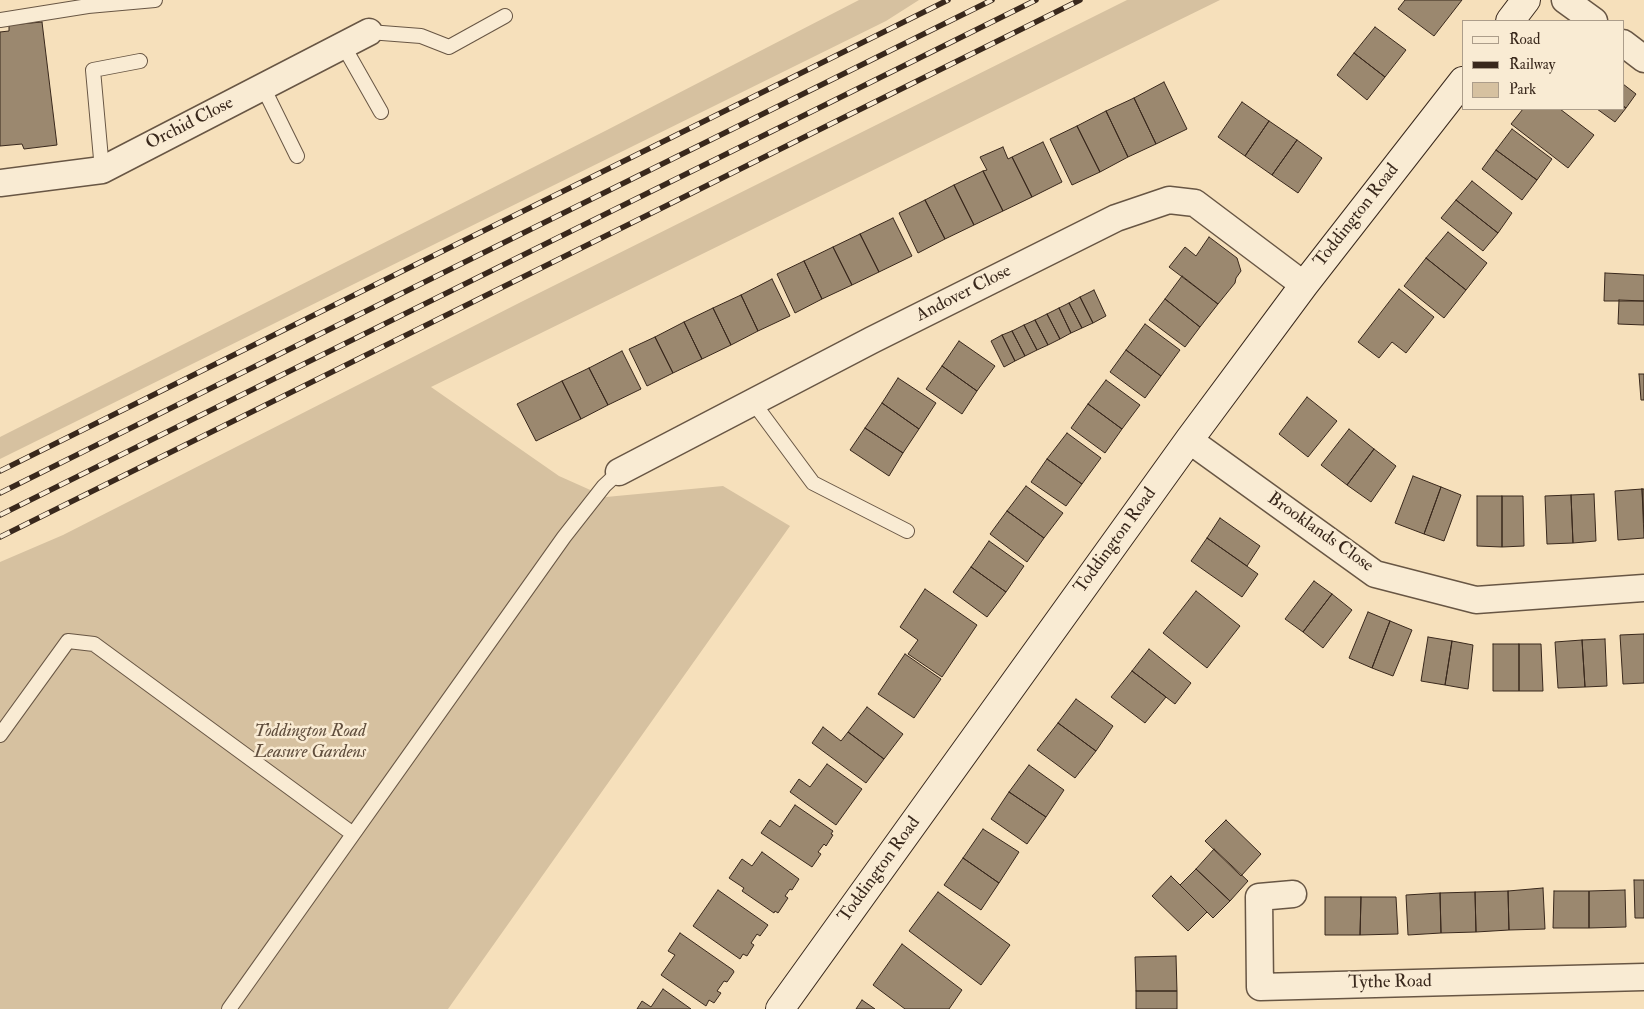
<!DOCTYPE html>
<style>
body{margin:0}
#map{position:relative;width:1644px;height:1009px;overflow:hidden;background:#f6e0bb;font-family:"IM FELL Double Pica",serif}
canvas{display:block}
.legend{position:absolute;left:1462px;top:20px;width:162px;height:90px;box-sizing:border-box;background:#f9ebd3;border:1px solid #ac9d8a;margin:0;padding:6px 9px;list-style:none;font-size:15px;color:#39281c}
.legend li{display:flex;align-items:center;gap:10px;height:25px}
.legend b{width:25px;border:1px solid #ac9d8a}
</style>
<div id="map">
<canvas width="1644" height="1009"></canvas>
<ul class="legend">
<li><b style="height:6px;background:#f9ebd3"></b>Road</li>
<li><b style="height:6px;background:#39281c"></b>Railway</li>
<li><b style="height:14px;background:#d6c1a0"></b>Park</li>
</ul>
</div>
<script>
const g = document.querySelector('canvas').getContext('2d');
g.lineJoin = 'round';
function paint(path, color) { g.fillStyle = color; g.fill(path, 'evenodd'); }
const shape = rows => new Path2D(rows.map(r => 'M' + r).join(''));
function strokePath(path, color, width, dash) { g.strokeStyle = color; g.lineWidth = width; g.lineCap = dash ? 'butt' : 'round'; g.setLineDash(dash || []); g.stroke(path); }
function write(font, color, halo, rows, align = 'center') {
  g.font = font + ' "IM FELL Double Pica",serif'; g.lineWidth = 5; g.setLineDash([]); g.textBaseline = 'middle'; g.strokeStyle = halo; g.fillStyle = color; for (const [text, x, y, turn = 0] of rows) {
    g.save(); g.translate(x, y); g.rotate((+turn || 0) * Math.PI / 180); g.textAlign = isNaN(turn) ? turn : align; if (halo) g.strokeText(text, 0, 0); g.fillText(text, 0, 0); g.restore();
  }
}
paint(shape([
 [859,0,919,0,886,21,0,459,0,437,607,130],
 [1127,0,1220,0,431,387,559,476,606,497,723,486,790,526,448,1009,0,1009,0,562,63,535,521,302]
]), '#d6c1a0');
const building = shape([
 [1405,0,1462,0,1434,36,1398,9,1405,0],
 [42,22,57,145,24,149,22,144,0,146,0,32,9,31,9,25,42,22],
 [1375,27,1406,50,1385,77,1354,53,1375,27],
 [1354,53,1385,77,1367,100,1337,75,1354,53],
 [1164,82,1187,129,1156,144,1134,98,1164,82],
 [1623,84,1636,94,1626,108,1623,106,1623,84],
 [1134,98,1156,144,1128,157,1106,111,1134,98],
 [1242,102,1269,121,1245,156,1218,137,1242,102],
 [1623,106,1626,108,1615,122,1597,109,1623,109,1623,106],
 [1523,109,1560,109,1594,135,1568,168,1511,124,1523,109],
 [1106,111,1128,157,1100,172,1077,126,1106,111],
 [1269,121,1297,140,1272,175,1245,156,1269,121],
 [1077,126,1100,172,1072,185,1050,139,1077,126],
 [1512,129,1552,159,1537,180,1496,150,1512,129],
 [1297,140,1322,158,1298,193,1272,175,1297,140],
 [1043,142,1062,182,1032,197,1012,157,1043,142],
 [1003,147,1008,159,1012,157,1032,197,1003,211,983,171,987,170,980,157,1003,147],
 [1496,150,1537,180,1522,200,1482,169,1496,150],
 [983,171,1003,211,974,225,954,185,983,171],
 [1472,181,1512,213,1498,233,1456,200,1472,181],
 [954,185,974,225,945,239,925,200,954,185],
 [925,200,945,239,918,253,899,213,925,200],
 [1456,200,1498,233,1483,251,1441,218,1456,200],
 [893,218,912,256,879,272,860,234,893,218],
 [1448,232,1487,263,1466,290,1426,258,1448,232],
 [860,234,879,272,852,285,833,247,860,234],
 [1209,237,1237,258,1241,271,1236,278,1235,283,1218,304,1169,267,1185,247,1196,256,1209,237],
 [833,247,852,285,822,299,804,261,833,247],
 [1426,258,1466,290,1444,318,1404,286,1426,258],
 [804,261,822,299,795,313,777,274,804,261],
 [1605,273,1644,275,1644,301,1604,301,1605,273],
 [1182,276,1218,304,1200,327,1165,299,1182,276],
 [772,279,790,316,758,331,741,295,772,279],
 [1399,289,1434,317,1406,353,1392,342,1379,358,1358,342,1399,289],
 [1094,290,1106,316,1093,323,1080,297,1094,290],
 [741,295,758,331,731,345,713,308,741,295],
 [1080,297,1093,323,1082,328,1069,303,1080,297],
 [1165,299,1200,327,1185,347,1149,320,1165,299],
 [1619,300,1644,301,1644,325,1618,324,1619,300],
 [1069,303,1082,328,1071,333,1059,308,1069,303],
 [713,308,731,345,702,359,684,322,713,308],
 [1059,308,1071,333,1060,339,1047,314,1059,308],
 [1047,314,1060,339,1048,345,1035,320,1047,314],
 [1035,320,1048,345,1037,350,1024,325,1035,320],
 [684,322,702,359,673,373,655,337,684,322],
 [1145,324,1180,350,1161,376,1126,350,1145,324],
 [1024,325,1037,350,1025,356,1012,331,1024,325],
 [1012,331,1025,356,1015,361,1002,335,1012,331],
 [1002,335,1015,361,1004,367,991,341,1002,335],
 [655,337,673,373,647,386,629,349,655,337],
 [959,341,995,366,977,391,942,366,959,341],
 [1126,350,1161,376,1145,398,1110,372,1126,350],
 [622,351,641,389,608,405,589,368,622,351],
 [942,366,977,391,962,414,926,389,942,366],
 [589,368,608,405,581,419,562,381,589,368],
 [1639,374,1644,374,1644,400,1641,400,1639,374],
 [898,378,936,403,919,429,882,403,898,378],
 [1106,380,1140,405,1122,429,1088,404,1106,380],
 [562,381,581,419,536,441,517,404,562,381],
 [1307,397,1337,421,1308,457,1279,434,1307,397],
 [882,403,919,429,903,453,865,428,882,403],
 [1088,404,1122,429,1105,453,1071,428,1088,404],
 [865,428,903,453,889,476,850,450,865,428],
 [1349,429,1374,449,1347,485,1321,465,1349,429],
 [1067,433,1101,458,1082,484,1047,459,1067,433],
 [1374,449,1396,466,1371,502,1347,485,1374,449],
 [1047,459,1082,484,1066,506,1031,482,1047,459],
 [1413,476,1441,487,1424,534,1395,523,1413,476],
 [1026,486,1063,513,1044,538,1007,511,1026,486],
 [1441,487,1461,495,1444,541,1424,534,1441,487],
 [1642,489,1644,538,1618,540,1615,491,1642,489],
 [1642,489,1644,489,1644,523,1642,489],
 [1594,494,1596,541,1573,543,1571,495,1594,494],
 [1571,495,1573,543,1547,544,1545,496,1571,495],
 [1477,496,1502,496,1502,547,1477,546,1477,496],
 [1502,496,1523,496,1524,546,1502,547,1502,496],
 [1007,511,1044,538,1027,562,990,534,1007,511],
 [1220,518,1260,546,1247,566,1207,538,1220,518],
 [1207,538,1258,574,1242,597,1191,561,1207,538],
 [989,541,1024,566,1006,592,971,567,989,541],
 [971,567,1006,592,987,617,953,592,971,567],
 [1314,581,1332,594,1303,632,1285,619,1314,581],
 [925,589,977,625,942,677,908,654,918,640,900,627,925,589],
 [1196,591,1240,626,1207,668,1163,633,1196,591],
 [1332,594,1352,610,1323,648,1303,632,1332,594],
 [1368,612,1390,621,1372,668,1349,658,1368,612],
 [1390,621,1412,630,1393,676,1372,668,1390,621],
 [1644,634,1644,683,1623,684,1620,635,1644,634],
 [1428,637,1452,641,1445,685,1421,681,1428,637],
 [1605,639,1607,686,1585,687,1582,640,1605,639],
 [1582,640,1585,687,1558,688,1555,642,1582,640],
 [1452,641,1473,645,1468,689,1445,685,1452,641],
 [1493,644,1519,644,1519,691,1493,691,1493,644],
 [1519,644,1541,644,1543,691,1519,691,1519,644],
 [1149,649,1191,683,1175,704,1132,671,1149,649],
 [905,654,941,679,914,718,878,694,905,654],
 [1132,671,1166,697,1145,723,1111,697,1132,671],
 [1076,699,1113,726,1096,751,1058,723,1076,699],
 [867,707,903,734,884,759,848,732,867,707],
 [1058,723,1096,751,1075,778,1037,750,1058,723],
 [823,727,841,741,848,732,884,759,866,783,812,743,823,727],
 [827,764,862,789,836,825,790,792,799,779,810,787,827,764],
 [1029,765,1064,790,1046,817,1009,792,1029,765],
 [1009,792,1046,817,1027,844,991,819,1009,792],
 [795,805,833,831,831,834,833,835,826,846,824,844,818,852,821,854,812,867,761,833,770,820,780,827,795,805],
 [1226,820,1261,854,1241,876,1205,841,1226,820],
 [983,829,1019,852,999,883,963,858,983,829],
 [1214,849,1248,881,1230,901,1196,869,1214,849],
 [762,852,799,879,792,890,790,889,785,896,788,898,778,913,775,911,774,913,742,891,744,888,729,878,742,859,752,866,762,852],
 [963,858,999,883,981,910,944,885,963,858],
 [1196,869,1230,901,1213,918,1180,885,1196,869],
 [1171,876,1207,912,1188,931,1152,896,1171,876],
 [1634,880,1644,880,1644,918,1635,918,1634,880],
 [1543,888,1545,929,1509,930,1508,891,1543,888],
 [718,890,768,925,760,936,757,934,751,943,754,945,747,956,743,954,740,959,693,926,718,890],
 [1625,890,1626,927,1589,928,1589,891,1625,890],
 [1508,891,1509,930,1476,932,1475,892,1508,891],
 [1554,891,1589,891,1589,928,1553,928,1554,891],
 [938,892,1010,945,981,985,909,931,938,892],
 [1475,892,1476,932,1441,933,1440,893,1475,892],
 [1440,893,1441,933,1408,935,1406,895,1440,893],
 [1325,897,1361,897,1360,935,1325,935,1325,897],
 [1361,897,1396,897,1398,934,1360,935,1361,897],
 [680,933,733,970,734,972,727,982,724,981,717,991,721,993,714,1003,709,1000,706,1006,661,975,675,955,668,951,680,933],
 [902,944,962,990,949,1009,905,1009,873,985,902,944],
 [1176,956,1177,991,1136,991,1135,957,1176,956],
 [663,989,691,1009,637,1009,642,1001,651,1007,663,989],
 [1136,991,1177,991,1177,1009,1136,1009,1136,991],
 [862,1000,875,1009,856,1009,862,1000]
]);
paint(building, '#9b886f');
strokePath(building, '#39281c', 1);
const lane = shape([
 [0,20,88,6,155,0],
 [369,32,421,36,449,47,505,16],
 [343,45,381,112],
 [263,87,297,156],
 [102,170,93,70,140,61],
 [753,402,813,483,907,531],
 [0,735,68,641,94,644,353,834],
 [229,1009,564,537,604,486,619,472]
]);
const street = shape([
 [1565,0,1594,21],
 [1623,43,1644,59],
 [0,183,102,170,369,32],
 [1189,440,1375,574,1476,600,1644,588],
 [619,472,872,340,1116,218,1169,200,1195,203,1304,285],
 [1293,894,1259,897,1260,987,1644,977]
]);
const secondary = shape([
 [1510,21,1526,0],
 [780,1009,1189,440,1304,285,1463,81]
]);
strokePath(lane, '#685644', 16);
strokePath(street, '#685644', 29);
strokePath(secondary, '#39281c', 30);
strokePath(lane, '#f9ebd3', 14);
strokePath(street, '#f9ebd3', 26);
strokePath(secondary, '#f9ebd3', 28);
const rail = shape([
 [0,471,948,0],
 [0,493,992,0],
 [0,515,1036,0],
 [0,537,1080,0]
]);
strokePath(rail, '#39281c', 5.5);
strokePath(rail, '#f9ebd3', 4, [11]);
write('18px', '#39281c', '#f9ebd3', [
 ["Orchid Close",190,124,-27],
 ["Toddington Road",1357,216,-52],
 ["Andover Close",964,294,-27],
 ["Brooklands Close",1320,533,35],
 ["Toddington Road",1116,541,-54],
 ["Toddington Road",880,870,-54],
 ["Tythe Road",1390,983,-1]
]);
write('italic 18px', '#604e3d', '#f9ebd3', [
 ["Toddington Road",310,732],
 ["Leasure Gardens",310,753]
]);
</script>
